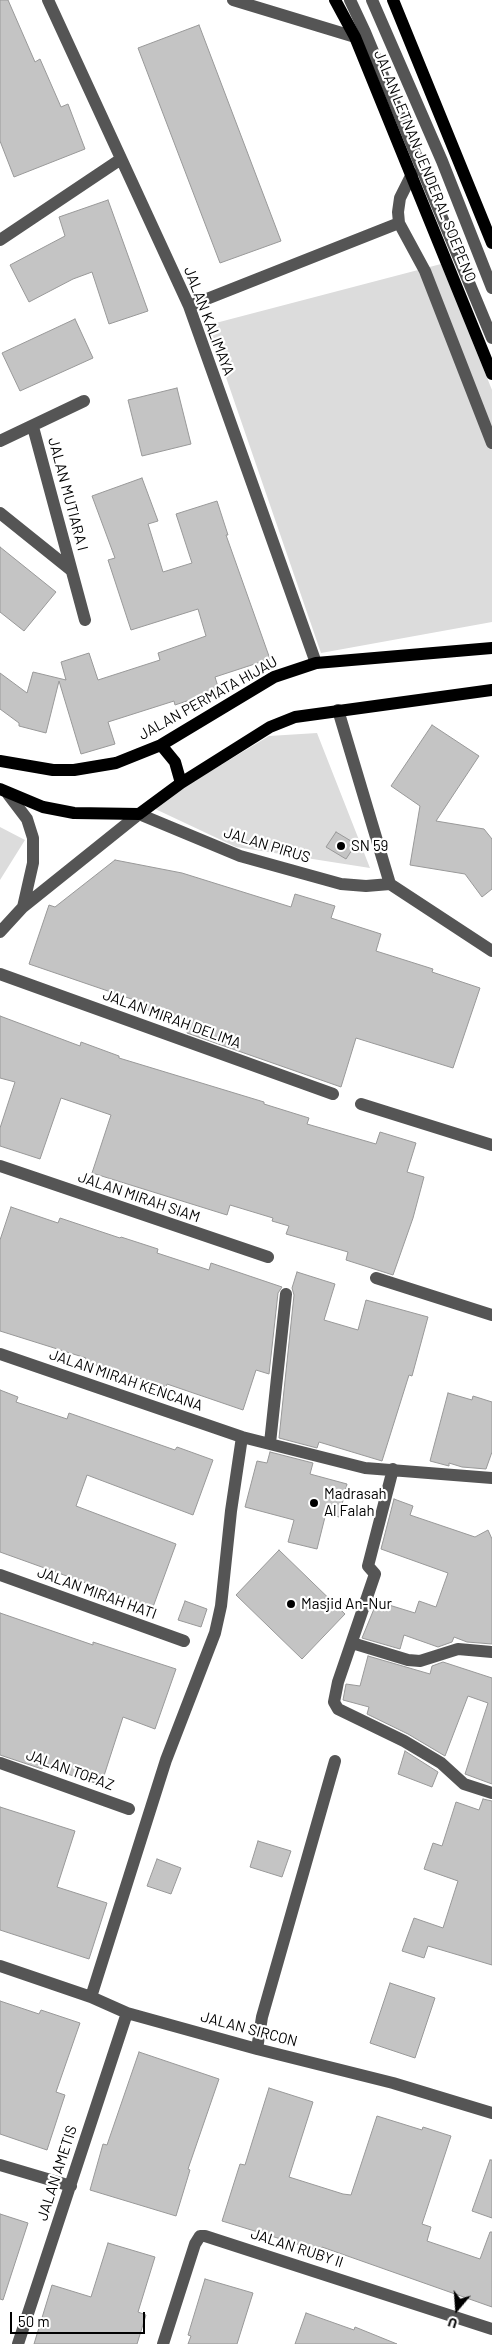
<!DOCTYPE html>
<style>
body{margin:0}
#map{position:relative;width:492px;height:2344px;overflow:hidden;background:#fff;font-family:Barlow,sans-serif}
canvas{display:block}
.north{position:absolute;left:432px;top:2284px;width:50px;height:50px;-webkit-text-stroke:4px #fff;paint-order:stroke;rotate:198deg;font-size:14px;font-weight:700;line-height:20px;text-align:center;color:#000}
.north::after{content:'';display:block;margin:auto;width:18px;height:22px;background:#000;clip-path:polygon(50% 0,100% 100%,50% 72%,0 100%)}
.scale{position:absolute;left:10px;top:2312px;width:135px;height:22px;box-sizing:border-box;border:2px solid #000;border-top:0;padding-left:6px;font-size:15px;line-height:18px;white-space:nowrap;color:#000;-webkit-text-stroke:4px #fff;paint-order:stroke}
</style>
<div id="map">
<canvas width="492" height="2344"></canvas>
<div class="north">U</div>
<div class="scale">50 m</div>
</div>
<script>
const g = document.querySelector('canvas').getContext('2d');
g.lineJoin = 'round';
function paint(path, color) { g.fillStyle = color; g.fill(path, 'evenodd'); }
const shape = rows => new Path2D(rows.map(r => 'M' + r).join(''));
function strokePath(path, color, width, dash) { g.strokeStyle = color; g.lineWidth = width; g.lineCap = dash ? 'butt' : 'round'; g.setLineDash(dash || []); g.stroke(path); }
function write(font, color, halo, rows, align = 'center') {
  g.font = font + ' Barlow,sans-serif'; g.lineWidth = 4.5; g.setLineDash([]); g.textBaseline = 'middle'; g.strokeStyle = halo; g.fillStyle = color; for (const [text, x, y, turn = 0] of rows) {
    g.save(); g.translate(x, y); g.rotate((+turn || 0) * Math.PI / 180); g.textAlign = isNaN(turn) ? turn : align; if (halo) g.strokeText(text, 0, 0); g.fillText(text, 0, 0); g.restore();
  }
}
paint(shape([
 [441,264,492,390,492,622,321,653,208,325],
 [317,733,370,868,236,847,151,807,269,736],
 [0,827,25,840,0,880]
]), '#dcdcdc');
const building = shape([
 [0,0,8,0,35,62,40,59,61,107,68,104,85,149,14,177,0,141,0,0],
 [199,25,281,241,220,263,138,48,199,25],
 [108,200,148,311,109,324,92,272,73,279,29,302,10,265,65,236,59,217,108,200],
 [75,319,93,358,20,391,2,353,75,319],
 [177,388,191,444,142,456,128,400,177,388],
 [142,478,158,521,148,524,163,572,192,563,176,514,217,501,228,535,226,535,270,659,215,677,219,690,175,705,174,701,108,722,115,744,81,754,59,681,46,733,19,726,19,723,0,709,0,673,27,693,33,672,66,680,61,662,89,653,98,680,160,660,158,653,206,636,198,609,131,630,108,560,115,558,92,496,142,478],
 [0,547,56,592,24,631,0,612,0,547],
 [432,725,479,756,436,821,484,829,492,839,492,889,482,897,465,874,410,865,420,806,391,786,432,725],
 [336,832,356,844,346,859,326,847,336,832],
 [115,860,182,873,291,907,295,894,335,906,331,918,381,934,376,951,433,969,432,972,480,988,453,1068,356,1038,341,1087,187,1033,189,1024,145,1009,146,1004,29,964,49,905,55,907,115,860],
 [0,1016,80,1046,81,1042,119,1056,119,1058,264,1102,264,1104,309,1118,307,1124,376,1144,380,1132,416,1143,407,1172,424,1177,413,1218,393,1275,346,1260,348,1252,286,1234,289,1226,272,1221,273,1218,230,1205,227,1215,92,1173,111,1115,61,1098,40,1159,0,1146,0,1128,15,1082,0,1078,0,1016],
 [11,1207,58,1223,60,1218,120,1238,121,1237,158,1249,157,1253,209,1270,211,1263,282,1287,278,1293,269,1374,256,1370,243,1410,167,1384,166,1387,127,1374,126,1376,85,1361,86,1358,0,1331,0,1240,11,1207],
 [297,1272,335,1284,324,1320,358,1330,366,1300,428,1317,412,1376,409,1375,382,1461,319,1442,317,1448,279,1438,294,1295,292,1288,297,1272],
 [0,1390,18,1397,16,1402,67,1419,69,1413,175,1450,177,1447,213,1460,193,1515,87,1475,76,1506,176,1544,153,1607,0,1552,0,1390],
 [448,1393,472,1400,473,1396,492,1402,492,1452,486,1469,462,1467,449,1463,449,1466,430,1461,448,1393],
 [270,1452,313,1463,310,1474,347,1484,339,1517,326,1513,317,1549,288,1542,294,1520,245,1507,257,1461,267,1463,270,1452],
 [394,1499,413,1506,410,1515,475,1537,488,1530,492,1539,492,1644,467,1642,454,1637,452,1642,438,1647,404,1635,400,1649,362,1638,376,1604,387,1609,389,1605,415,1613,419,1601,436,1607,448,1573,381,1549,394,1499],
 [279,1550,345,1614,302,1659,236,1595,279,1550],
 [185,1601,207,1609,201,1627,178,1620,185,1601],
 [0,1613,93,1645,93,1642,176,1669,155,1729,123,1717,101,1785,43,1766,42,1769,0,1755,0,1613],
 [368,1656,430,1674,432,1666,443,1662,492,1678,492,1784,465,1774,488,1703,468,1696,445,1756,408,1734,367,1714,369,1707,343,1700,346,1684,360,1686,368,1656],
 [405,1751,438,1772,432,1787,398,1774,405,1751],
 [483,1799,492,1801,492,1965,428,1946,424,1958,402,1951,414,1918,443,1928,458,1881,424,1869,433,1843,442,1846,456,1802,479,1810,483,1799],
 [0,1807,75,1831,57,1887,107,1903,89,1959,0,1930,0,1807],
 [258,1841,291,1851,282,1877,250,1867,258,1841],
 [157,1859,181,1868,171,1894,147,1886,157,1859],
 [390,1983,435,1998,415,2058,370,2043,390,1983],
 [0,2001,39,2014,41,2010,80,2023,56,2092,65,2095,47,2150,0,2134,0,2001],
 [139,2052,219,2079,188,2169,190,2170,176,2216,90,2190,103,2144,107,2145,139,2052],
 [269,2088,313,2102,289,2177,343,2194,351,2195,377,2116,422,2130,423,2127,451,2136,422,2224,431,2227,427,2241,480,2259,490,2232,492,2232,492,2307,322,2247,320,2251,222,2221,240,2164,245,2165,269,2088],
 [490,2160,492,2160,492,2218,472,2211,490,2160],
 [0,2214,28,2223,3,2300,0,2299,0,2214],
 [108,2243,155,2257,138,2312,146,2315,137,2344,34,2344,52,2285,91,2297,108,2243],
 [205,2279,253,2293,237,2344,188,2344,191,2336,188,2335,205,2279],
 [306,2313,354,2330,355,2327,397,2344,295,2344,306,2313]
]);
paint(building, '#c4c4c4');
strokePath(building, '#999', 1);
strokePath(shape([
 [48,0,189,306,316,663],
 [233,0,355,37],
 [350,0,365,32,492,338],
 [372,0,442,161,492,288],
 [412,174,400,198,398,212,399,223,425,271,492,443],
 [0,240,121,159],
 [189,306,399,223],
 [33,427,85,620],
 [0,441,84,401],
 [0,513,71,570],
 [338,710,390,884],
 [8,794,27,819,33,838,33,863,23,907],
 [0,932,23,907,139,814,240,856,341,884,366,886,390,884,492,951],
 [0,974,333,1094],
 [361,1104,492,1145],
 [0,1166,268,1257],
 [376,1278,492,1315],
 [0,1354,242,1437,365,1468,492,1478],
 [270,1443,286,1294],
 [393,1469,368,1566,375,1574,338,1682,334,1702,338,1709,404,1741,441,1763,464,1784,492,1793],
 [0,1575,184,1641],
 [352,1643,408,1660,420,1661,458,1649,492,1652],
 [0,1763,129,1809],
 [0,1966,91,1997,127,2013,257,2049,393,2083,492,2113],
 [91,1997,166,1760,215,1633,221,1606,231,1511,242,1437],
 [257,2049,262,2017,335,1761],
 [0,2165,71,2186],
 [18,2344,127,2013],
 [163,2344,195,2244,200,2236,205,2236,492,2329]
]), '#555', 12);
strokePath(shape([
 [335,0,355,37,492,374],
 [393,0,492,243],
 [161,745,175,762,181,783],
 [0,761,53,770,74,770,116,763,161,745,274,677,316,663,492,648],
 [0,789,43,807,74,813,139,814,181,783,270,727,295,717,492,690]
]), '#000', 12);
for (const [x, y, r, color] of [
 [341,846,5,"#000"],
 [314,1503,5,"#000"],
 [291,1604,5,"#000"]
]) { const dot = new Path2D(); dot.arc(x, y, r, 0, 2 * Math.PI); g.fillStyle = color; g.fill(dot); strokePath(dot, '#fff', 2); }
write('15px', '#000', '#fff', [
 ["JALAN LETNAN JENDERAL SOEPENO",425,166,68],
 ["JALAN KALIMAYA",209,321,69],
 ["JALAN MUTIARA I",68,494,75],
 ["JALAN PERMATA HIJAU",208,698,-29],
 ["JALAN PIRUS",267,845,17],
 ["JALAN MIRAH DELIMA",172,1019,20],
 ["JALAN MIRAH SIAM",139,1197,19],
 ["JALAN MIRAH KENCANA",126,1380,19],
 ["JALAN MIRAH HATI",97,1593,20],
 ["JALAN TOPAZ",70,1770,20],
 ["JALAN SIRCON",249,2029,15],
 ["JALAN AMETIS",57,2173,-72],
 ["JALAN RUBY II",297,2248,18]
]);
write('15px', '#000', '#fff', [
 ["SN 59",351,846],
 ["Madrasah",324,1494],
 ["Al Falah",324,1511],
 ["Masjid An-Nur",301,1604]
], 'left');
</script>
